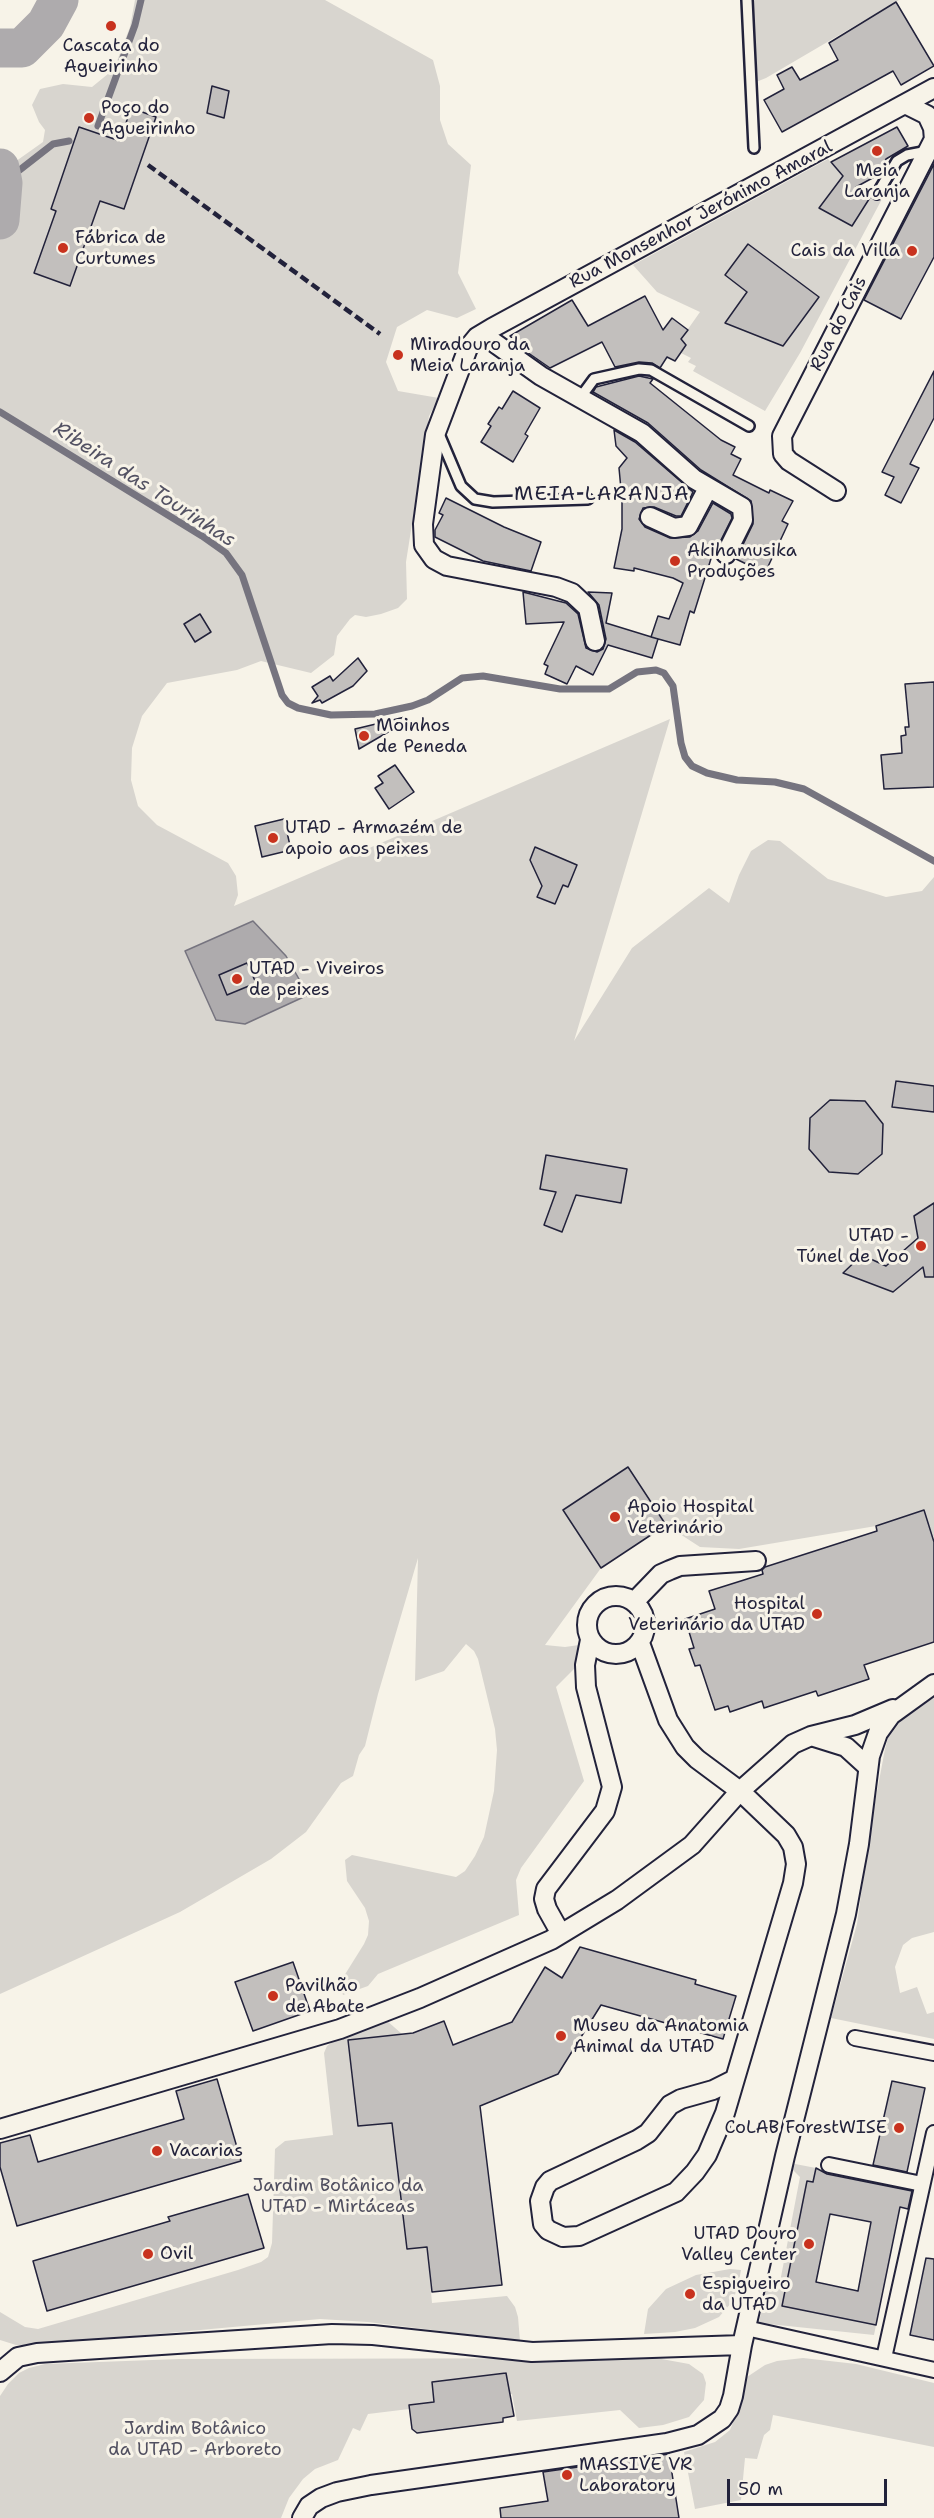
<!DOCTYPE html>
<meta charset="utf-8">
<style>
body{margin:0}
#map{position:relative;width:934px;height:2518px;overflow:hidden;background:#f7f3e8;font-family:"Shantell Sans",sans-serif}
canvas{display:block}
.scale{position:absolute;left:727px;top:2479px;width:160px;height:27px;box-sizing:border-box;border:3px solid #22223b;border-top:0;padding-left:8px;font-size:18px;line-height:21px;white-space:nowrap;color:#22223b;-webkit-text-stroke:4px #f7f3e8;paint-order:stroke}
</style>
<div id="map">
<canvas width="934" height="2518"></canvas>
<div class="scale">50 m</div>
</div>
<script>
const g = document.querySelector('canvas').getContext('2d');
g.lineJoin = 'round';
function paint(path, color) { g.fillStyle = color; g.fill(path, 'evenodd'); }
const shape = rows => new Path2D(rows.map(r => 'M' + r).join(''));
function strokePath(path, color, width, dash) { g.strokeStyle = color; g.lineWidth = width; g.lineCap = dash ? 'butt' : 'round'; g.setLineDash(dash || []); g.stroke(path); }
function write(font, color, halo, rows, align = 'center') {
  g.font = font + ' "Shantell Sans",sans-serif'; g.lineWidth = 6; g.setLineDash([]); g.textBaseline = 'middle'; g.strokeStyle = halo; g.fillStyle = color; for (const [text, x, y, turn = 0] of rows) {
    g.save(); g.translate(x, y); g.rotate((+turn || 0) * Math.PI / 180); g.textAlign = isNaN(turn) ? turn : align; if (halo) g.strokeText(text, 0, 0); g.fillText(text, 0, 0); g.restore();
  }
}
paint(shape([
 [135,0,325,0,433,60,440,86,440,120,448,144,471,165,458,273,476,309,457,318,427,310,397,327,386,362,398,391,439,398,429,416,406,562,407,599,398,608,381,614,366,617,355,615,350,619,337,636,334,655,311,673,261,661,237,670,167,683,142,716,132,748,131,780,138,806,157,825,228,863,236,876,238,895,234,906,670,719,574,1041,632,948,709,888,729,903,739,875,751,851,768,840,780,841,828,879,886,897,922,891,934,877,934,1538,923,1510,876,1526,739,1549,700,1547,666,1525,628,1467,601,1568,545,1645,565,1647,579,1645,575,1668,556,1687,584,1781,521,1868,516,1880,519,1915,378,1974,368,1986,343,1995,339,1984,364,1944,368,1935,369,1921,365,1908,347,1881,345,1860,352,1855,456,1877,465,1871,475,1856,484,1837,494,1791,497,1750,495,1729,478,1659,474,1651,466,1644,444,1671,415,1681,418,1558,378,1694,365,1746,359,1755,353,1776,341,1783,306,1832,271,1859,180,1912,0,1994,0,231,8,213,12,164,43,142,45,130,39,122,32,105,40,89,63,84,92,87,114,69,130,27],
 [743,0,899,0,766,78,746,86],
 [828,159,843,176,820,208,852,226,872,194,882,199,800,353,765,411,693,371,696,366,688,362,691,358,681,353,686,346,681,339,700,312,657,292,633,265],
 [748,244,819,297,783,346,725,323,747,292,725,275],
 [934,1696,934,1932,912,1938,903,1945,895,1967,900,1993,917,1987,927,2014,934,2012,934,2039,831,2018,857,1924,870,1829,885,1749,888,1738,903,1718],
 [386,2020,402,2034,348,2041,358,2126,392,2123,427,2247,432,2303,507,2296,515,2307,518,2317,520,2341,368,2322,320,2319,37,2345,16,2345,0,2340,0,2312,25,2327,38,2329,238,2270,261,2262,268,2257,272,2243,275,2149,285,2141,333,2135,324,2053,327,2046,335,2040],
 [790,2163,816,2168,813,2182,807,2181,782,2306,876,2325,874,2335,759,2323,765,2290,780,2282,800,2177,790,2167],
 [730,2269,741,2270,738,2287,732,2302,719,2317,695,2328,675,2332,644,2334,648,2309,666,2289,696,2275],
 [656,2358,689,2364,703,2374,706,2383,704,2400,689,2417,663,2425,639,2428,620,2410,517,2421,512,2394,509,2394,506,2373,432,2382,434,2402,409,2405,409,2409,368,2414,360,2431,353,2428,338,2460,315,2469,303,2479,289,2498,281,2518,0,2518,0,2396,8,2384,19,2373,29,2368,45,2364,179,2359],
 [803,2358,856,2364,934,2383,934,2447,773,2415,770,2430,764,2435,757,2459,745,2458,741,2500,695,2509,684,2452,715,2442,730,2430,737,2413,744,2379,765,2365,777,2361]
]), '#d8d5cf');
const water = shape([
 [253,921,286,956,308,995,245,1024,216,1020,185,951,253,921]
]);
paint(water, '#aeabad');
strokePath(water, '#76747f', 1.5);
strokePath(shape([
 [98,126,135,25,141,0],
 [3,183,53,144,69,141],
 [0,412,202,536,226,553,242,575,282,695,288,703,298,708,331,715,375,714,412,706,428,700,462,678,483,676,560,689,609,689,637,672,656,670,664,673,673,686,681,743,685,757,692,766,707,773,737,780,775,782,804,789,934,861]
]), '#76747f', 7);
strokePath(shape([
 [0,48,22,48,46,24,59,0],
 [0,168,3,183,0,220]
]), '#aeabad', 39);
const building = shape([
 [896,2,934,66,901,85,893,71,782,132,764,100,784,89,777,75,792,67,800,80,838,60,829,43,896,2],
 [212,86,229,91,224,118,207,113,212,86],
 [131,108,156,117,124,209,100,201,70,286,34,273,56,211,51,209,79,127,120,141,131,108],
 [897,127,908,146,886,159,878,175,856,187,870,193,871,196,852,226,819,208,843,176,831,162,897,127],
 [934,164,934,257,901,319,864,300,934,164],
 [748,244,819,297,783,346,725,323,747,292,725,275,748,244],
 [645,296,663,330,672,318,688,330,681,339,686,345,675,361,667,357,660,368,652,363,639,362,615,367,602,342,550,368,524,350,510,336,572,300,588,326,645,296],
 [934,371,934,418,910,464,919,468,901,503,885,495,894,477,882,472,934,371],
 [639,376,653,379,650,383,721,440,735,447,731,454,741,459,733,475,769,493,770,490,793,501,782,521,788,524,765,573,736,559,753,524,751,501,701,470,648,423,593,392,596,387,639,376],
 [513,391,540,408,525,434,528,436,513,462,481,442,491,426,488,424,499,407,502,409,513,391],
 [614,430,635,442,693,492,681,516,676,516,654,507,643,508,639,519,645,527,670,538,690,537,698,531,713,503,731,514,732,518,716,550,714,549,694,613,690,611,680,645,651,637,658,616,669,619,683,583,673,578,634,568,634,571,614,568,622,529,622,500,619,468,627,458,616,446,614,430],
 [446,498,504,527,541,542,531,571,483,561,435,537,435,530,443,515,439,513,446,498],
 [523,592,566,603,578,614,586,648,597,652,603,649,606,639,599,605,588,592,612,593,606,623,658,639,652,658,608,645,593,675,576,666,567,684,545,674,548,666,544,664,564,622,526,624,523,592],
 [200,614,211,632,195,642,184,624,200,614],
 [358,658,367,671,353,686,322,703,320,700,312,703,318,696,312,687,330,676,333,681,358,658],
 [934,682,934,787,884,789,881,755,902,753,901,736,906,735,905,727,909,727,905,684,934,682],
 [405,717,407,721,359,749,355,729,405,717],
 [395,765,414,792,389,809,375,788,383,783,378,776,395,765],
 [284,819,291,850,262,857,255,826,284,819],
 [535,847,577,865,568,887,563,885,555,904,537,897,542,886,530,860,535,847],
 [247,963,256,983,227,995,219,975,247,963],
 [896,1081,934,1086,934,1112,892,1107,896,1081],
 [830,1100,865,1101,883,1124,882,1154,858,1174,829,1172,809,1149,810,1118,830,1100],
 [546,1155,627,1169,621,1203,576,1195,562,1232,544,1225,556,1192,540,1189,546,1155],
 [934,1203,934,1277,925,1277,923,1267,893,1292,843,1273,862,1255,886,1266,918,1238,914,1216,934,1203],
 [628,1467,666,1525,601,1568,563,1510,628,1467],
 [924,1510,934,1542,934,1642,864,1665,869,1679,818,1696,816,1691,764,1708,762,1701,730,1712,728,1706,715,1710,700,1665,695,1666,689,1649,694,1648,685,1619,715,1609,709,1591,763,1574,762,1570,765,1567,877,1531,876,1526,924,1510],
 [580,1947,696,1980,695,1984,736,1996,723,2039,601,2005,558,2074,480,2106,502,2285,432,2292,427,2247,407,2249,392,2123,358,2126,348,2040,413,2033,444,2021,453,2045,512,2022,545,1967,562,1978,580,1947],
 [293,1962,310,2011,253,2031,235,1982,293,1962],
 [217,2079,241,2161,17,2226,0,2167,0,2143,30,2135,38,2162,184,2119,176,2091,217,2079],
 [892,2081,925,2088,907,2172,873,2165,892,2081],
 [816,2168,827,2174,912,2191,908,2209,900,2207,876,2325,782,2306,807,2181,813,2182,816,2168],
 [830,2214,871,2222,858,2291,816,2282,830,2214],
 [248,2194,264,2248,47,2311,33,2261,170,2221,168,2217,248,2194],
 [926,2258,934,2259,934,2340,910,2335,926,2258],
 [506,2373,514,2416,503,2418,503,2422,417,2433,412,2429,409,2405,434,2402,432,2382,506,2373],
 [669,2454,679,2518,501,2518,500,2508,548,2501,543,2472,669,2454]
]);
paint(building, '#c2bfbd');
strokePath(building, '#22223b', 1.5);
const service = shape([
 [747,0,754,148],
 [877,194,897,161,907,155,928,151],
 [580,398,594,379,639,369,651,370,749,426],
 [439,434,461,486,475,499,493,502,588,499]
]);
const pedestrian = shape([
 [855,2038,934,2053],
 [829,2165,922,2184],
 [746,2328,934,2370],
 [884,2358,934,2133]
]);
const minor = shape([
 [905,104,927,115,933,128,934,140],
 [482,334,541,376,642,433,694,479,742,507,743,520,726,554],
 [836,491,789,461,783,454,782,436,934,139],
 [650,517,674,528,688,526,708,488],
 [595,641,588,608,572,593,556,587,447,566,434,559,424,545,423,524,435,435,468,348,477,337,492,328,934,88],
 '587 1625a29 29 0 1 1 58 0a29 29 0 1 1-58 0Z',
 [634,1602,661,1574,670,1570,680,1566,756,1561],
 [640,1643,668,1720,685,1747,697,1759,740,1791,786,1835,793,1847,796,1864,793,1883,735,2079],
 [814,1737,846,1747,868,1767],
 [561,1934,547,1909,544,1899,546,1889,605,1811,612,1787,586,1687,585,1665,590,1640],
 [735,2079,725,2113,707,2155,695,2172,676,2192,579,2236,563,2237,548,2230,543,2224,540,2201,545,2187,550,2181,637,2140,648,2133,670,2105,681,2099,713,2090,735,2079],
 [0,2129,340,2029,420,1998,551,1940,617,1900,692,1845,740,1791,793,1744,811,1736,855,1725,893,1709],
 [0,2372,18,2357,37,2353,332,2334,373,2335,532,2352,742,2345],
 [302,2518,309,2506,321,2498,337,2492,371,2485,667,2443,698,2435,722,2419,729,2409,733,2396,742,2345,785,2156,846,1914,859,1844,870,1756,878,1733,891,1715,934,1684]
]);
strokePath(service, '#22223b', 14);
strokePath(pedestrian, '#22223b', 18);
strokePath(minor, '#22223b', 22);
strokePath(service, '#f7f3e8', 9);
strokePath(pedestrian, '#f7f3e8', 14);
strokePath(minor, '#f7f3e8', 18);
strokePath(shape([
 [148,165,380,334]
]), '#22223b', 4.5, [9, 4.5]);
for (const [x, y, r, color] of [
 [111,26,6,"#c8321e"],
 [89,118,6,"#c8321e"],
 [877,151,6,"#c8321e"],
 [63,248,6,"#c8321e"],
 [912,251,6,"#c8321e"],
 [398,355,6,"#c8321e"],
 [675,561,6,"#c8321e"],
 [364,736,6,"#c8321e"],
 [273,838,6,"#c8321e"],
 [237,979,6,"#c8321e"],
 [921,1246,6,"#c8321e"],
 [615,1517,6,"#c8321e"],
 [817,1614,6,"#c8321e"],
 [273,1996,6,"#c8321e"],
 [561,2036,6,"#c8321e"],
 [899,2128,6,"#c8321e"],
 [157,2151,6,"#c8321e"],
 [809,2244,6,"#c8321e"],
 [148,2254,6,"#c8321e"],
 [690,2294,6,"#c8321e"],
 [567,2475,6,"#c8321e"]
]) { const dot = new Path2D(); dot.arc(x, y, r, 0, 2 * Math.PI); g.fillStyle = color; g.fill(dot); strokePath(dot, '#f7f3e8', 2); }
write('18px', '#22223b', '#f7f3e8', [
 ["Cascata do",111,46,"center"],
 ["Agueirinho",111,67,"center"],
 ["Poço do",101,108],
 ["Agueirinho",101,129],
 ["Meia",877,171,"center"],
 ["Laranja",877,192,"center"],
 ["Fábrica de",75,238],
 ["Curtumes",75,259],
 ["Cais da Villa",900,251,"right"],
 ["Miradouro da",410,345],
 ["Meia Laranja",410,366],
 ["Akihamusika",687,551],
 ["Produções",687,572],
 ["Moinhos",376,726],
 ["de Peneda",376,747],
 ["UTAD - Armazém de",285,828],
 ["apoio aos peixes",285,849],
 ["UTAD - Viveiros",249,969],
 ["de peixes",249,990],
 ["UTAD -",909,1236,"right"],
 ["Túnel de Voo",909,1257,"right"],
 ["Apoio Hospital",627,1507],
 ["Veterinário",627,1528],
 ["Hospital",805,1604,"right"],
 ["Veterinário da UTAD",805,1625,"right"],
 ["Pavilhão",285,1986],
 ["de Abate",285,2007],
 ["Museu da Anatomia",573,2026],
 ["Animal da UTAD",573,2047],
 ["CoLAB ForestWISE",887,2128,"right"],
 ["Vacarias",169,2151],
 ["UTAD Douro",797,2234,"right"],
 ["Valley Center",797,2255,"right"],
 ["Ovil",160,2254],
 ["Espigueiro",702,2284],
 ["da UTAD",702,2305],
 ["MASSIVE VR",579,2465],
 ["Laboratory",579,2486]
], 'left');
write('18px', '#22223b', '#f7f3e8', [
 ["Rua Monsenhor Jerónimo Amaral",701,215,-28],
 ["Rua do Cais",839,324,-63]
]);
write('18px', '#504f60', '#f7f3e8', [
 ["Jardim Botânico da",338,2186],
 ["UTAD - Mirtáceas",338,2207],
 ["Jardim Botânico",195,2429],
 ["da UTAD - Arboreto",195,2450]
]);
write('italic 20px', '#535263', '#f7f3e8', [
 ["Ribeira das Tourinhas",144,485,33]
]);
g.letterSpacing = '1.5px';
write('20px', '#22223b', '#f7f3e8', [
 ["MEIA LARANJA",602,495]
]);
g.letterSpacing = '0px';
</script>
